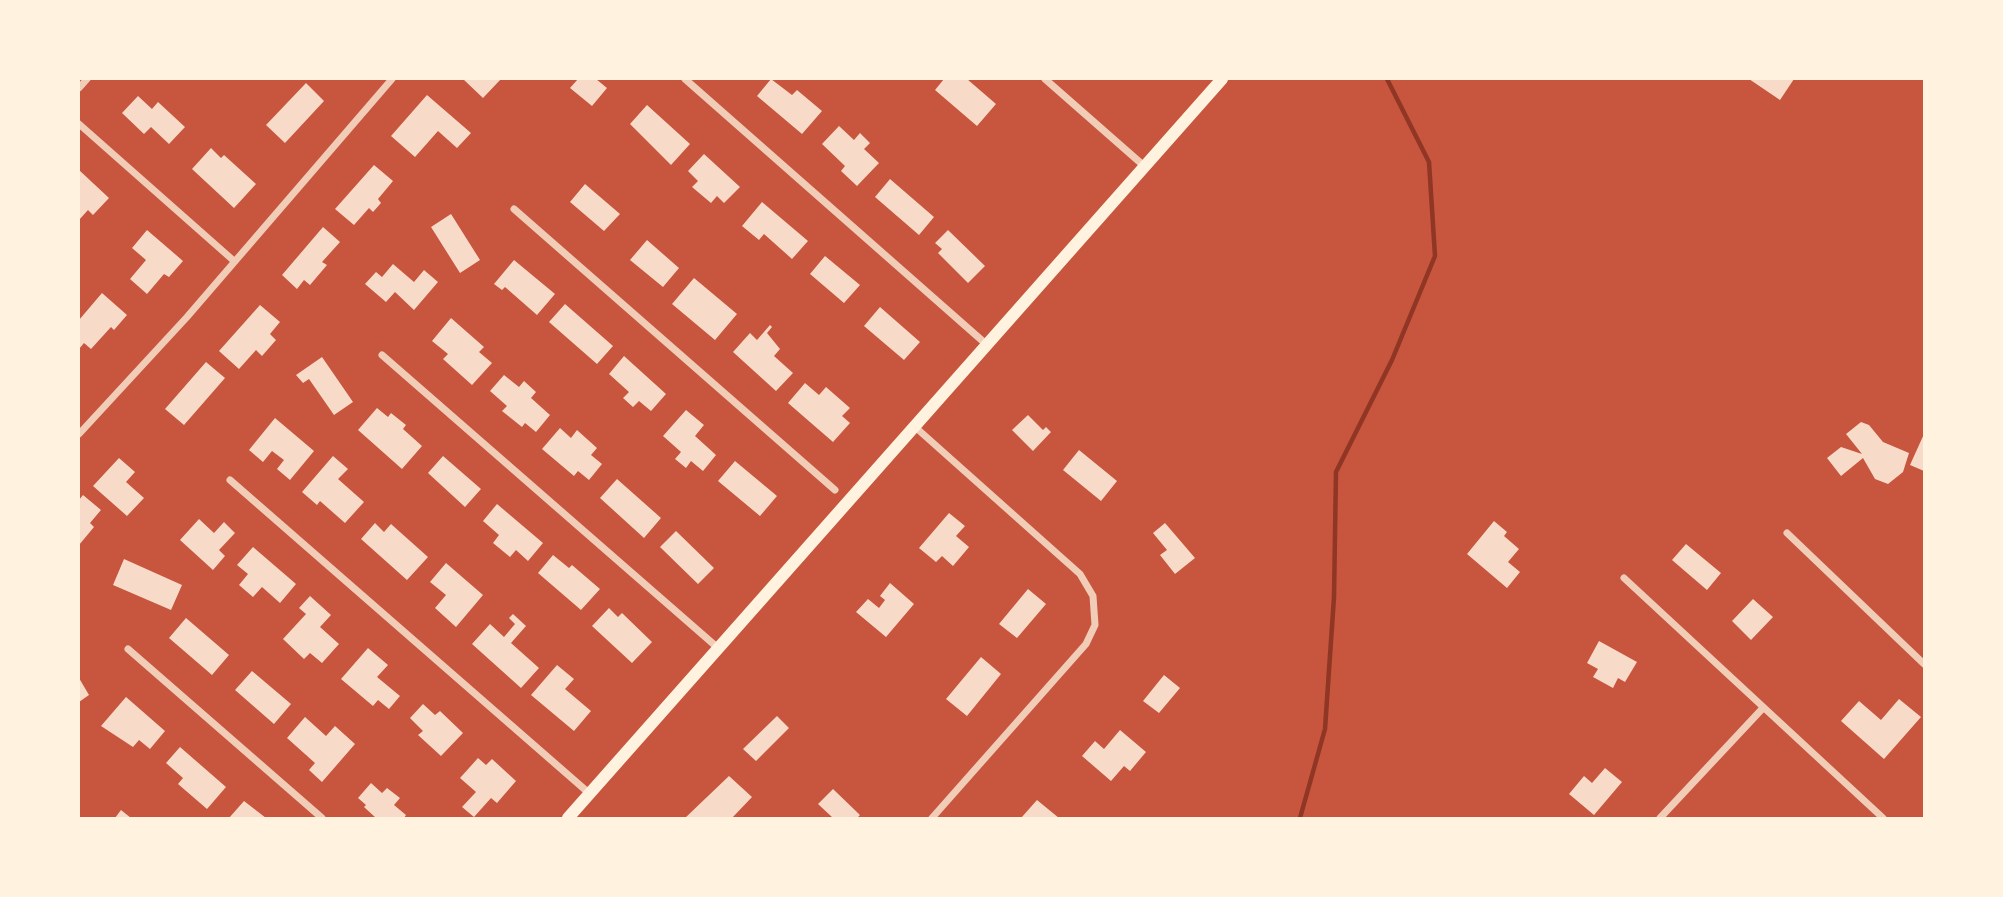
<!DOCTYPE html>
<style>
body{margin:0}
#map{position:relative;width:2003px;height:897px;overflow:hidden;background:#c8553d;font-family:"Asap Condensed",sans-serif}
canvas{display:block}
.frame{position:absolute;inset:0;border:80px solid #fff3e0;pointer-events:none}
</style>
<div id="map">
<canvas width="2003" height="897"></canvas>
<div class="frame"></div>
</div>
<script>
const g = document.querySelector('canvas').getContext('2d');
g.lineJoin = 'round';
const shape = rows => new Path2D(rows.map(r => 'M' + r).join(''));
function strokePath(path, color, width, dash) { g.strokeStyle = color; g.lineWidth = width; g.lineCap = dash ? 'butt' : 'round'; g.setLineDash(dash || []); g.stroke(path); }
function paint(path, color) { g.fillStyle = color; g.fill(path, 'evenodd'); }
strokePath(shape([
 [1300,818,1325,729,1334,597,1336,472,1392,360,1435,256,1429,162,1387,79]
]), '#8f3625', 4.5);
paint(shape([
 [463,79,501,79,483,98],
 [578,79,596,79,607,88,592,106,570,88],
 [771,79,792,95,797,90,822,111,802,134,757,96],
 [944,79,967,79,996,104,977,126,935,90],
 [1749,79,1794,79,1780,100],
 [306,83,324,101,285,143,266,125],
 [427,95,471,133,457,148,438,131,415,157,391,136],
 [138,96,152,109,158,102,185,127,169,144,151,127,144,134,122,113],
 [647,105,690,144,671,165,630,124],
 [839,126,854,140,860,133,870,143,864,149,879,163,857,186,841,171,845,166,822,144],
 [211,148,221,158,224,155,256,184,234,208,192,169],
 [704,154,740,187,724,203,717,196,711,203,692,187,698,181,688,171],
 [374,165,393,181,378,199,381,203,373,212,369,208,354,225,335,209],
 [79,170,109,198,93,215,88,210,79,220],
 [890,179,934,217,919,235,875,197],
 [585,184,620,214,604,231,570,202],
 [762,202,808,241,792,259,764,234,759,240,742,226],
 [451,214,480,260,460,273,431,227],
 [323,227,340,242,322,262,327,265,310,285,304,280,297,289,282,275],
 [147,230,183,261,169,277,164,274,147,294,130,279,146,260,132,248],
 [948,230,985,266,968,283,938,253,942,249,935,243],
 [647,240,679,268,663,287,630,260],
 [825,256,860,285,844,303,810,274],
 [514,260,555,294,537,315,505,287,502,290,494,284],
 [393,264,414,282,424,270,438,282,414,310,395,292,386,302,365,284,376,272,382,277],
 [694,278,737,314,715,340,672,304],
 [102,293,127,315,114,330,111,327,91,349,84,343,79,349,79,320],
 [565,304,613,346,597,364,549,322],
 [260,305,280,322,270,334,276,340,262,356,256,350,239,369,219,351],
 [880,307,920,342,904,360,864,326],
 [451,318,484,347,479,352,492,363,472,385,443,359,448,354,432,341],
 [770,325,772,327,767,333,780,349,774,356,793,373,776,391,733,352,750,333,757,340],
 [624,356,666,394,651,411,639,401,633,407,623,398,629,392,609,374],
 [322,357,353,402,334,415,309,379,303,383,296,375],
 [206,362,225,378,184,425,165,409],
 [504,375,519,387,524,381,536,392,531,398,550,415,536,432,525,423,522,427,502,411,507,406,490,391],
 [805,383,819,395,826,387,850,408,842,416,850,423,833,442,788,403],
 [377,408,388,417,391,413,406,425,403,429,422,446,402,469,358,430],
 [686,410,704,425,695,436,716,455,703,471,691,461,686,468,675,459,681,452,663,436],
 [1028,415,1043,430,1046,427,1051,432,1033,451,1012,430],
 [275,418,314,451,290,480,277,469,284,460,272,451,263,462,249,450],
 [1861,422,1869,425,1883,442,1909,453,1903,472,1888,484,1875,479,1863,458,1841,476,1827,458,1841,447,1862,454,1846,434],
 [560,428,571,438,577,430,597,448,591,455,602,464,589,480,578,471,574,476,542,449],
 [1924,434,1924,471,1910,465],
 [1079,450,1117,481,1101,501,1063,470],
 [333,456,348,469,338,479,364,502,345,523,320,501,317,505,302,492],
 [443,456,481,489,465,507,428,473],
 [119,458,135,472,126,482,144,498,127,516,93,486],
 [735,461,777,496,760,516,718,481],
 [617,479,661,518,644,538,600,498],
 [83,495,101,510,90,523,94,527,79,545,79,500],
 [497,504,543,543,528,561,516,550,510,557,493,543,499,535,483,521],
 [949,513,965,526,956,536,969,547,953,566,942,556,936,562,919,548],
 [199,519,214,533,224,522,235,533,219,550,225,556,213,570,180,540],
 [1494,521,1507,532,1504,536,1519,549,1508,562,1520,572,1507,588,1467,554],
 [375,523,384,532,391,524,428,557,407,580,361,539],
 [1165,523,1195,558,1175,574,1160,555,1167,550,1153,533],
 [676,531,714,568,698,584,660,547],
 [1686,544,1721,573,1707,590,1672,560],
 [253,547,296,584,280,603,262,587,253,597,239,585,248,574,237,565],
 [553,555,569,568,572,565,600,589,581,610,538,573],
 [124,559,182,585,171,610,113,585],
 [446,563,483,595,456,627,435,608,446,595,430,582],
 [890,583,914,604,886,637,856,612,868,599,879,608,885,600,880,596],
 [1028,589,1046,604,1017,638,999,624],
 [310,596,331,615,320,627,339,644,322,663,310,653,304,659,283,639,306,614,299,608],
 [1753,599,1773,617,1751,640,1732,621],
 [609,608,618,617,622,613,652,642,632,663,592,626],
 [513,614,526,626,511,643,539,668,521,688,472,644,490,624,504,637,515,624,509,618],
 [186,618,229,655,212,675,169,638],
 [1599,641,1637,662,1625,682,1618,678,1613,688,1593,677,1598,669,1587,663],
 [368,648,388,665,377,677,400,696,389,709,378,700,373,706,341,679],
 [981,657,1001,674,967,716,946,699],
 [557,665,574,679,565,689,591,711,574,731,531,695],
 [252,671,291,704,274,724,235,690],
 [1164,675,1180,688,1159,713,1143,701],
 [79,678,89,695,79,702],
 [126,697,165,731,150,749,139,740,133,747,101,726],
 [1899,699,1921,717,1884,759,1841,721,1859,701,1881,720],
 [423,704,435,715,440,711,463,733,441,756,418,735,423,731,410,718],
 [777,716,789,728,756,761,743,749],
 [305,717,326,736,335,726,355,744,322,782,309,770,315,763,287,738],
 [1120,730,1146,752,1130,771,1124,766,1111,781,1082,756,1095,741,1104,749],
 [180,747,226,787,207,809,178,784,183,778,166,763],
 [478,758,486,765,492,759,516,781,497,803,491,798,474,817,462,807,476,792,460,778],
 [1605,768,1622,782,1594,815,1569,794,1584,776,1592,783],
 [729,776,752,797,732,818,685,818],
 [371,783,382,793,387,788,400,798,394,805,406,815,404,818,376,818,364,807,366,805,358,798],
 [833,789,860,815,857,818,833,818,818,804],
 [1037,800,1059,818,1021,818],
 [244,801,266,818,229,818],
 [121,810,131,818,115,818]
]), '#f7dbc8');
strokePath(shape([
 [685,79,986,344],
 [1045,79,1143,165],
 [79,88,87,79],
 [79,124,234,261],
 [514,209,835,490],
 [382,355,718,648],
 [914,426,1080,574,1093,596,1095,625,1086,644,932,818],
 [79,434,187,317,392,79],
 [230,480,590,794],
 [1787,533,1924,664],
 [1624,578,1883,818],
 [128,649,322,818],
 [1660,818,1763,708]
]), '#f1ccb7', 7);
strokePath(shape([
 [568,818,1222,79]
]), '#fff3e0', 12);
</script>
